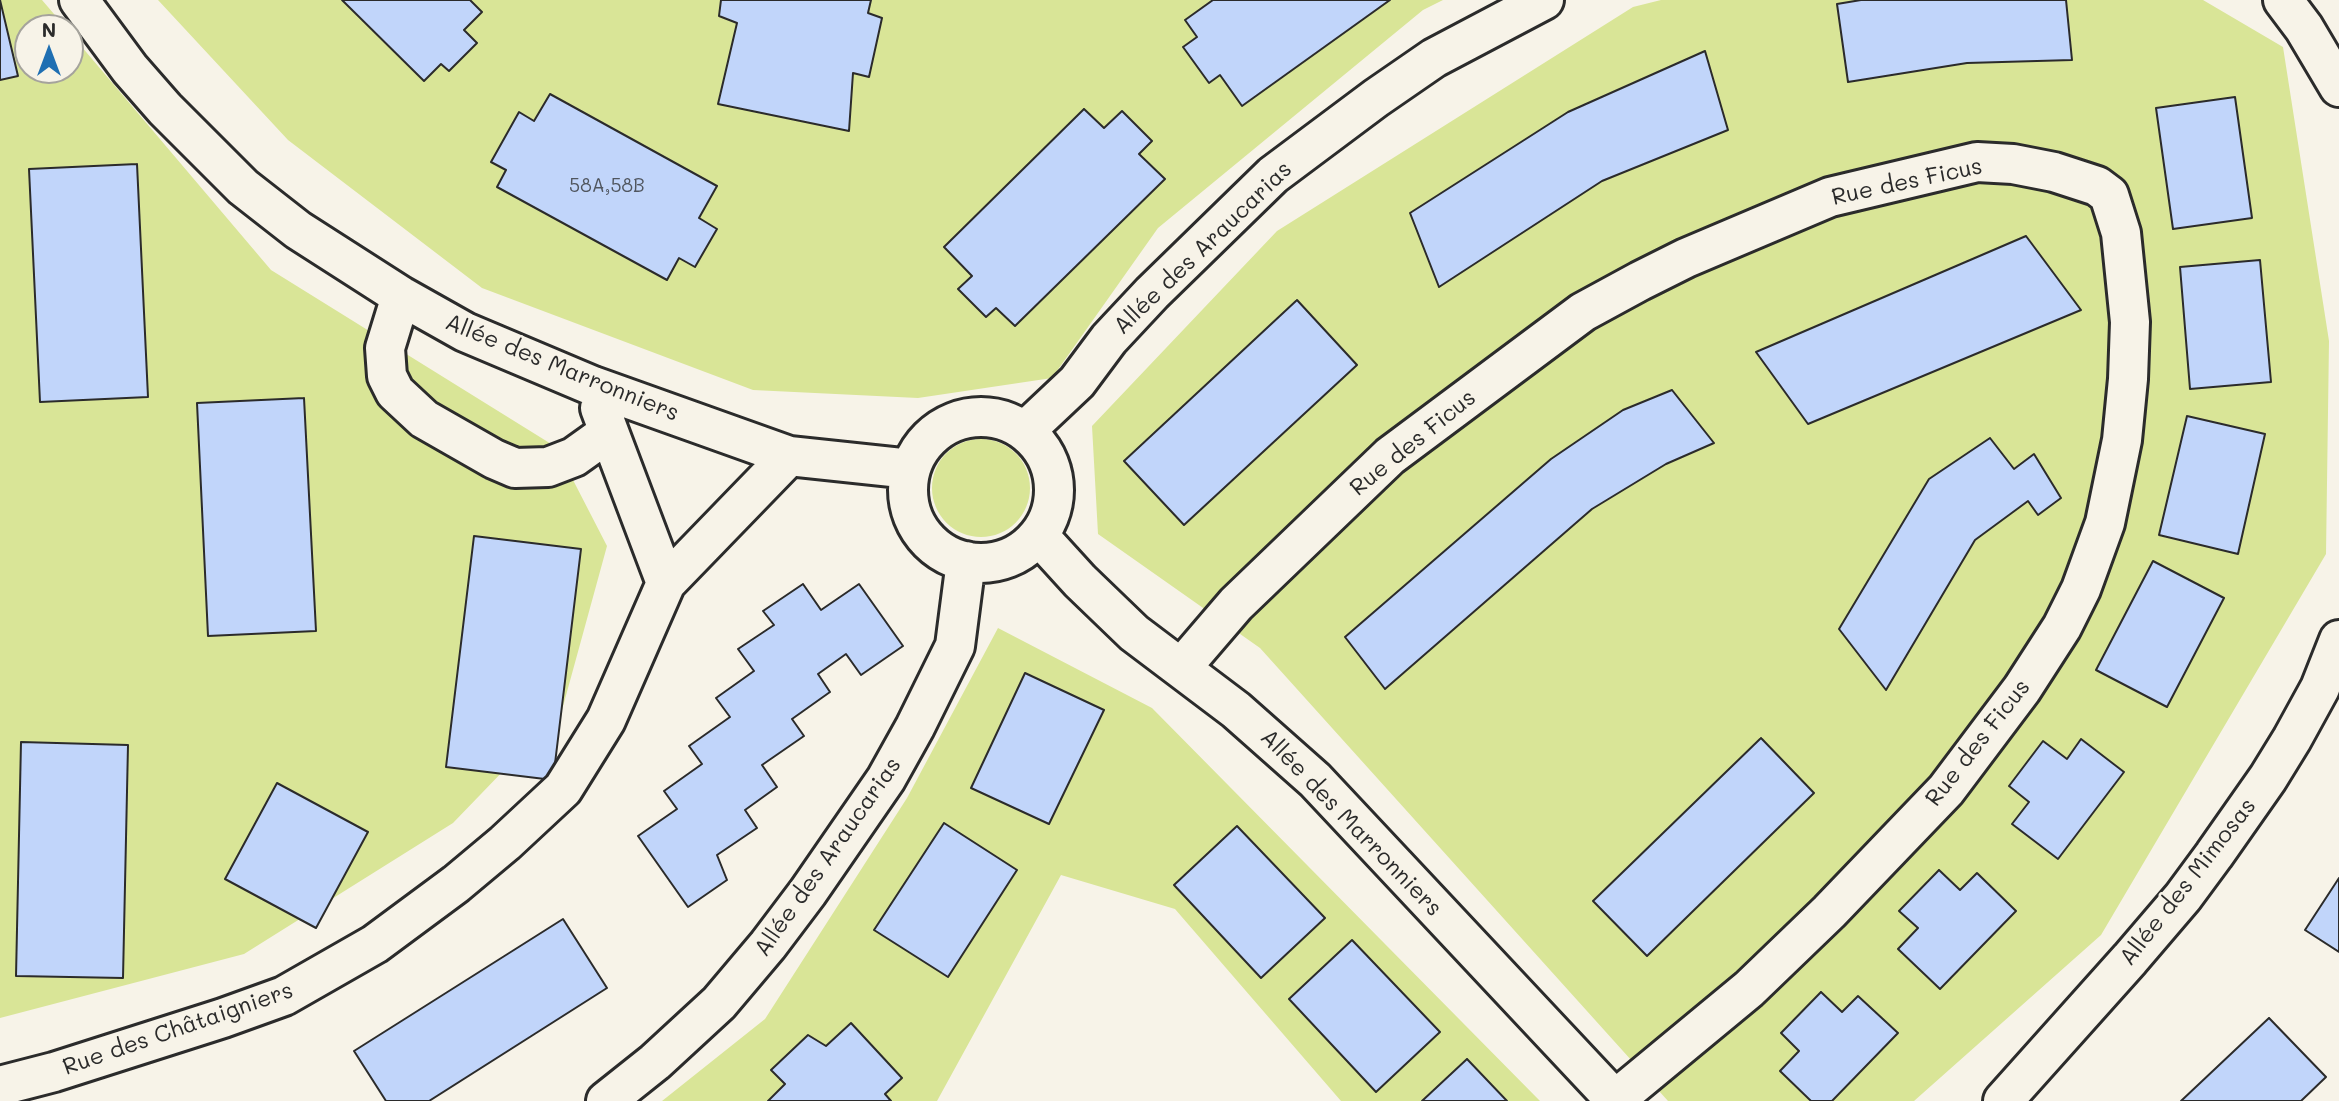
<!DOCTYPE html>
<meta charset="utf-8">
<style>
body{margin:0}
#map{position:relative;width:2339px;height:1101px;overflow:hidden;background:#f7f3e8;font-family:Mali,sans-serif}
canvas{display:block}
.north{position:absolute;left:14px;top:14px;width:70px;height:70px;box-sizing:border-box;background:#f7f3e8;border:2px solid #a5a39c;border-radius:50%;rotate:0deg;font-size:19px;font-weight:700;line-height:28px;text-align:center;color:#2b2b2b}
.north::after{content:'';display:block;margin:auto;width:24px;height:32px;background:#1f6fb2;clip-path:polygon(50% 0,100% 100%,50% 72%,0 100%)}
</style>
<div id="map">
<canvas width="2339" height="1101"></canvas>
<div class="north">N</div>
</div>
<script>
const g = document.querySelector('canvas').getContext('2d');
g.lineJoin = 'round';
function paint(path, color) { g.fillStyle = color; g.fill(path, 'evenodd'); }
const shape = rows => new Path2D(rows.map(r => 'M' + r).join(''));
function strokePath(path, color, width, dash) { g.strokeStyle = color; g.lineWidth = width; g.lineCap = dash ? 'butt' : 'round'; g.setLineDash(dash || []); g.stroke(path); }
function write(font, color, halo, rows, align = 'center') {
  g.font = font + ' Mali,sans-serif'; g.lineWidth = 5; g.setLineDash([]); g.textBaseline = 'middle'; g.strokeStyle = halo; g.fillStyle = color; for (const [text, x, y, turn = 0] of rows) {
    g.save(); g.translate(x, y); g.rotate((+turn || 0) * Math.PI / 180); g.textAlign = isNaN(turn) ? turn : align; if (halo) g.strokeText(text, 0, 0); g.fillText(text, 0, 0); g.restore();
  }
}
paint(shape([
 [0,0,42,0,66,28,28,28,28,70,70,70,70,33,271,270,556,447,607,546,562,710,453,823,244,954,0,1018],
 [158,0,1443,0,1423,10,1158,228,1052,378,918,398,753,390,482,288,288,140],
 [1661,0,2203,0,2283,47,2329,341,2326,554,2101,935,1914,1101,1668,1101,1260,648,1098,534,1092,426,1277,231,1633,7],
 '932 488a49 49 0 1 1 98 0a49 49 0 1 1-98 0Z',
 [998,628,1152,708,1540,1101,1341,1101,1175,909,1061,875,937,1101,662,1101,765,1019,907,798]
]), '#d9e597');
const building = shape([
 [0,0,18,76,0,80,0,0],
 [342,0,470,0,482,12,464,30,477,43,449,71,441,64,424,81,342,0],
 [721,0,871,0,868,13,882,18,869,77,853,73,849,131,718,104,737,23,719,16,721,0],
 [1213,0,1390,0,1242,106,1220,75,1209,83,1183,47,1197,37,1185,20,1213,0],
 [1861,0,2066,0,2072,60,1967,63,1848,82,1837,4,1861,0],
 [1705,51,1728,130,1602,181,1439,287,1410,213,1568,112,1705,51],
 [550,94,717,186,699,218,717,229,695,267,679,258,667,280,497,187,506,170,491,162,519,112,534,121,550,94],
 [2235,97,2252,218,2173,229,2156,108,2235,97],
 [1084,109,1104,128,1122,111,1152,141,1139,154,1165,179,1015,326,996,308,986,317,958,289,972,276,944,247,1084,109],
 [137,164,148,397,40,402,29,169,137,164],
 [2026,236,2081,310,1808,424,1756,352,2026,236],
 [2260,260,2271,382,2190,389,2180,267,2260,260],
 [1297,300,1357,365,1184,525,1124,461,1297,300],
 [1672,390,1714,443,1666,464,1592,509,1385,689,1345,637,1551,459,1623,410,1672,390],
 [304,398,316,631,208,636,197,403,304,398],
 [2187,416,2265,434,2238,554,2159,535,2187,416],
 [1990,438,2014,469,2034,454,2061,498,2038,515,2028,501,1975,540,1886,690,1839,629,1929,479,1990,438],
 [474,536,581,549,553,780,446,767,474,536],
 [2153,561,2224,598,2167,707,2096,670,2153,561],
 [803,584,821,610,859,584,903,646,861,675,846,654,818,674,830,692,792,719,804,736,762,765,777,787,745,810,757,828,717,855,727,880,688,907,638,836,677,809,664,791,702,764,689,746,730,717,716,698,754,671,738,649,774,625,763,611,803,584],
 [1025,673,1104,710,1049,824,971,788,1025,673],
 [1761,738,1814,793,1647,956,1593,901,1761,738],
 [2081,739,2124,772,2058,859,2012,824,2029,802,2009,786,2043,741,2067,759,2081,739],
 [21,742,128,745,123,978,16,976,21,742],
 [277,783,368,832,316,928,225,879,277,783],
 [944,823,1017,870,948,977,874,930,944,823],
 [1237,826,1325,918,1261,978,1174,885,1237,826],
 [1939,870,1960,890,1977,873,2016,911,1940,989,1898,949,1918,928,1899,911,1939,870],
 [2339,878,2339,952,2305,930,2339,878],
 [563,919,607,988,429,1101,386,1101,354,1051,563,919],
 [1352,940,1440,1032,1376,1092,1289,999,1352,940],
 [1821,992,1842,1012,1858,996,1898,1033,1832,1101,1811,1101,1780,1071,1799,1051,1781,1033,1821,992],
 [2269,1018,2326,1077,2301,1101,2181,1101,2269,1018],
 [851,1023,902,1078,885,1094,891,1101,768,1101,785,1084,771,1070,808,1035,826,1046,851,1023],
 [1467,1059,1507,1101,1422,1101,1467,1059]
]);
paint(building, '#c1d5fa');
strokePath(building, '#2b2b2b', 2);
const minor = shape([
 [79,0,130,69,165,109,243,187,298,230,401,296,465,332,593,386,789,456,911,469],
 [2283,0,2304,28,2339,87],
 [401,296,385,348,387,376,395,392,424,419,494,459,515,468,548,467,574,457,609,432],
 [600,408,666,583],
 '908 490a73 73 0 1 1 146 0a73 73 0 1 1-146 0Z',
 [1025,431,1077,382,1109,339,1152,293,1273,175,1376,98,1434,58,1544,0],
 [1039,536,1080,581,1134,633,1236,710,1315,780,1616,1101],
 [1182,667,1236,604,1390,456,1583,312,1640,281,1686,258,1830,197,1977,162,2013,164,2054,172,2097,186,2109,195,2121,233,2130,322,2128,379,2122,440,2105,523,2081,589,2062,627,2022,689,1946,790,1829,912,1749,989,1615,1100],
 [0,1086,54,1072,223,1018,284,996,375,944,456,884,505,843,563,789,606,720,666,583,789,456],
 [606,1101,655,1062,719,1003,768,945,808,892,886,779,915,727,955,646,966,561],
 [2003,1101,2130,959,2183,897,2214,855,2268,778,2292,739,2320,688,2339,640]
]);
strokePath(minor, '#2b2b2b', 44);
strokePath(minor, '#f7f3e8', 38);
write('19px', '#50565f', null, [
 ["58A,58B",607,186]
]);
write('23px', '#2b2b2b', '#f7f3e8', [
 ["Rue des Ficus",1907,182,-12],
 ["Allée des Araucarias",1203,248,-44],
 ["Allée des Marronniers",562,368,22],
 ["Rue des Ficus",1413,443,-39],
 ["Rue des Ficus",1978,743,-52],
 ["Allée des Marronniers",1351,823,46],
 ["Allée des Araucarias",828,857,-55],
 ["Allée des Mimosas",2188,882,-52],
 ["Rue des Châtaigniers",178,1029,-19]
]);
</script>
